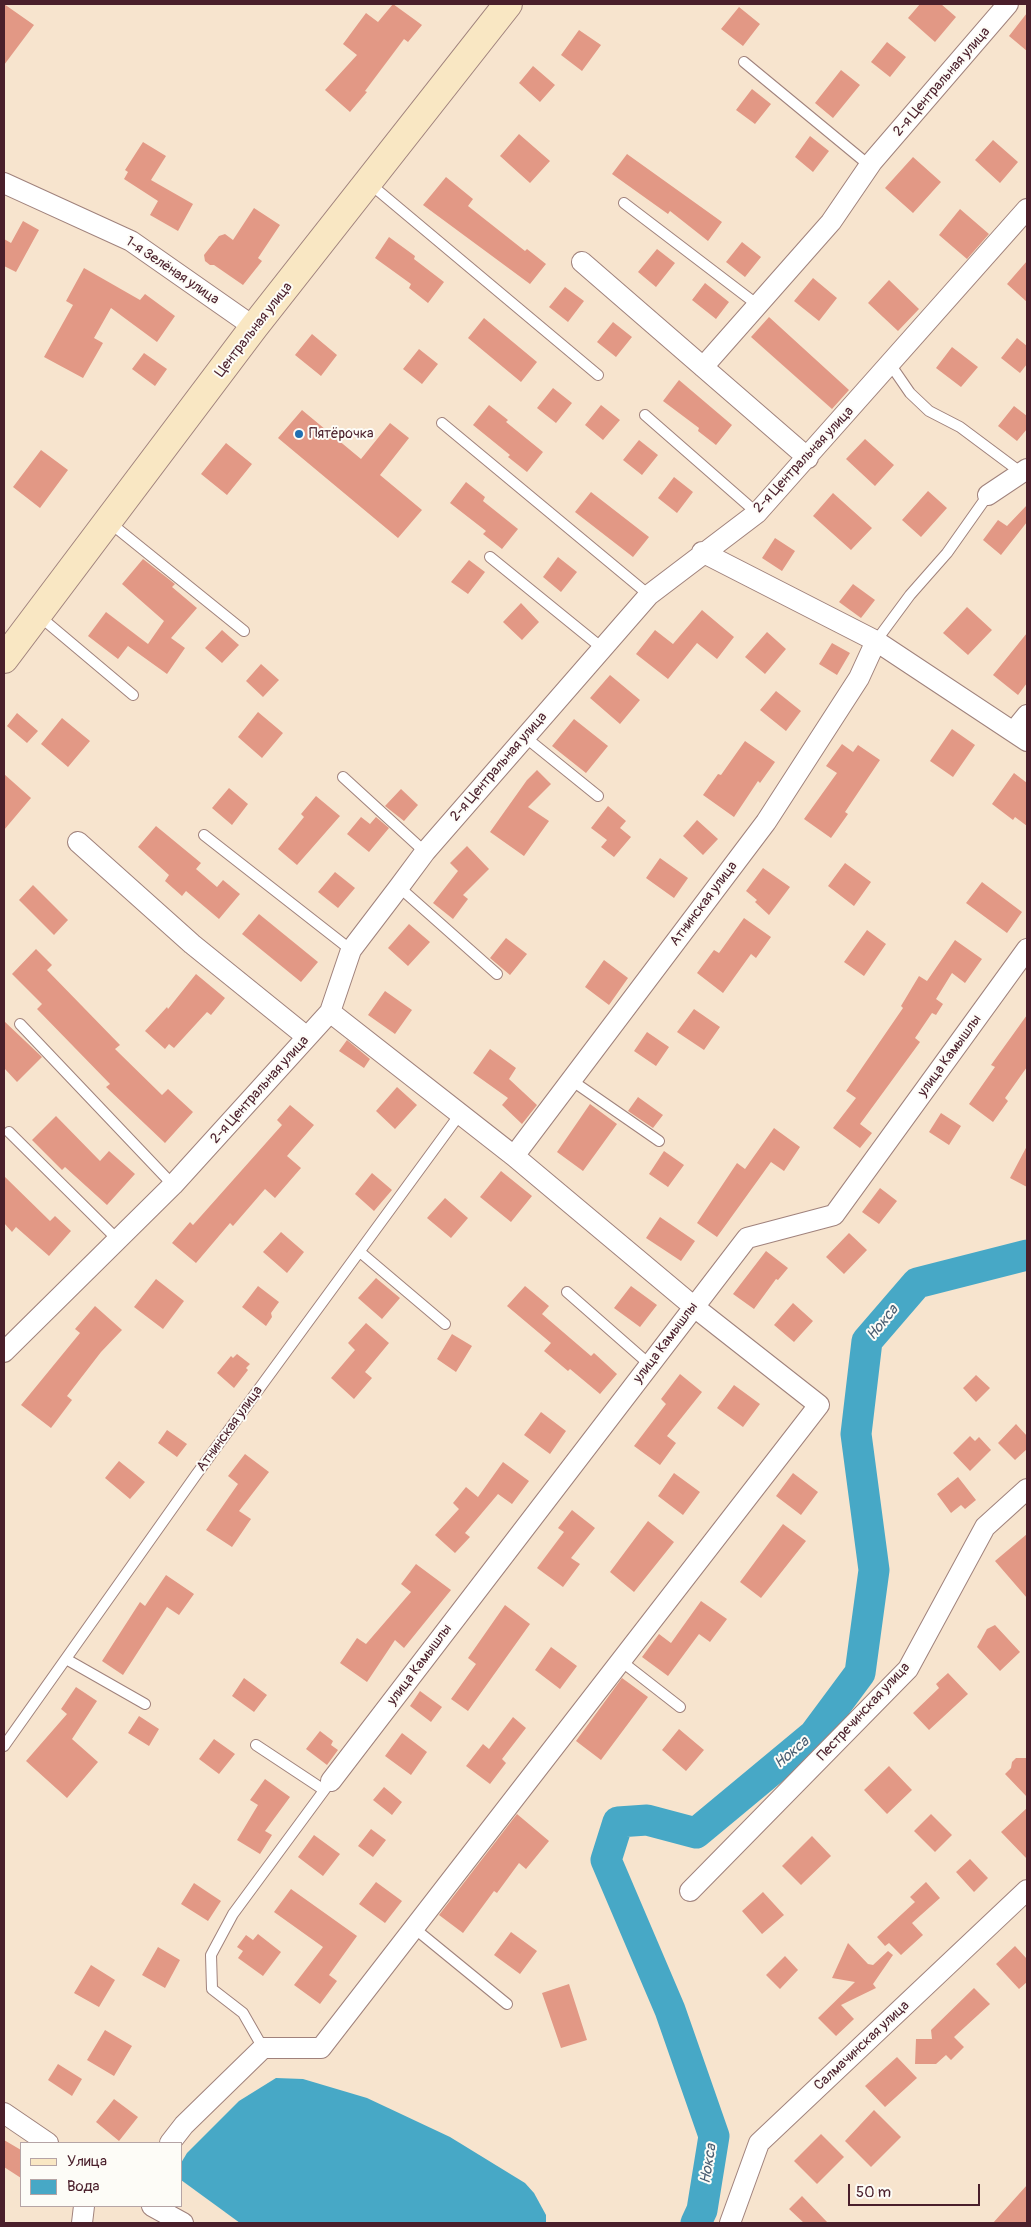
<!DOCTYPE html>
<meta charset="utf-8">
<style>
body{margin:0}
#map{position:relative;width:1031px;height:2227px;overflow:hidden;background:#f7e4ce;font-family:Pangolin,sans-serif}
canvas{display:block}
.frame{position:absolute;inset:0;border:5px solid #4a1f2b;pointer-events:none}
.legend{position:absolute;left:20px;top:2142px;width:162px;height:65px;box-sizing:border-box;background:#fdfcf7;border:1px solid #b5a4a5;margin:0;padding:6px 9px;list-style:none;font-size:15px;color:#4a1f2b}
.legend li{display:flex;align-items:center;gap:10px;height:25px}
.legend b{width:25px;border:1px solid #b5a4a5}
.scale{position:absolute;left:848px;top:2184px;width:132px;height:22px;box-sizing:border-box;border:2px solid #4a1f2b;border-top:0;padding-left:6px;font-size:15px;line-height:18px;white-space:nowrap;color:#4a1f2b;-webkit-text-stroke:4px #fdfcf7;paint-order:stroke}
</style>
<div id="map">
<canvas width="1031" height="2227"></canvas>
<div class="frame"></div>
<ul class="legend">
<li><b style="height:6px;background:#f9e7c3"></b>Улица</li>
<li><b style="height:14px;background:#47a8c6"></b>Вода</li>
</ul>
<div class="scale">50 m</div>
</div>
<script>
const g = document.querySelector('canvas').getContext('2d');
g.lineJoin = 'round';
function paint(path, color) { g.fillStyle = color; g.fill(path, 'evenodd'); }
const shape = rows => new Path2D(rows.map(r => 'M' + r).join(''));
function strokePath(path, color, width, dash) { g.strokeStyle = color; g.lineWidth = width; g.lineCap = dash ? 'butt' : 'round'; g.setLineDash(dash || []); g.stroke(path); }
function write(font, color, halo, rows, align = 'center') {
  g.font = font + ' Pangolin,sans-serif'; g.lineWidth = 4; g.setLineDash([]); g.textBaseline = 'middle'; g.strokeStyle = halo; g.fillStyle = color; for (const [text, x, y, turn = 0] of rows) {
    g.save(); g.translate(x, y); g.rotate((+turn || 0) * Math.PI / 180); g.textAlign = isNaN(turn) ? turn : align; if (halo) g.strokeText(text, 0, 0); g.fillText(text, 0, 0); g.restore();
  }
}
paint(shape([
 [276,2078,303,2079,367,2098,450,2137,525,2183,534,2193,546,2215,546,2223,240,2223,181,2180,181,2163,187,2153,239,2101]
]), '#47a8c6');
strokePath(shape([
 [696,2223,702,2210,714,2136,670,2010,606,1860,618,1822,647,1820,696,1833,814,1735,860,1673,874,1570,856,1434,867,1341,917,1283,1027,1255]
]), '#47a8c6', 31);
paint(shape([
 [4,4,34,25,4,65],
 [393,4,422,25,408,42,404,39,365,91,367,92,350,112,325,90,357,55,343,44,366,13,378,22],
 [920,4,941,4,956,17,935,42,908,18],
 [739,7,760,24,743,46,721,29],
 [1027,13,1027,51,1009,36],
 [579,30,601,45,582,71,561,55],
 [887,42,906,57,890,77,871,62],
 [533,66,555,85,540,102,519,83],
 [841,70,860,85,833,118,815,103],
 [752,89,771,104,755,124,736,110],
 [519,134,550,161,530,183,500,156],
 [810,136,829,151,813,172,795,157],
 [993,140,1018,162,1000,183,975,160],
 [143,142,166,156,151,180,193,204,178,231,150,215,158,201,124,179,128,172,125,170],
 [627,154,722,222,708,241,670,211,668,214,612,174],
 [913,157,941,182,913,213,885,188],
 [446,177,473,199,468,206,525,251,527,249,546,264,530,284,423,205],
 [254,208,280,225,258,258,262,261,243,285,214,265,210,265,205,261,204,255,219,236,225,234,233,240],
 [960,209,989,234,967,259,939,235],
 [23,221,39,230,16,272,4,266,4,239,11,243],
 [389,237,415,256,414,259,444,282,428,303,409,288,411,284,375,258],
 [742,242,761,257,745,277,726,262],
 [657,249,675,263,656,287,638,272],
 [1027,261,1027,302,1007,284],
 [84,268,140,300,145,294,175,316,157,342,111,308,94,338,103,343,83,378,44,357,73,305,66,301],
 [813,278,837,298,819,321,794,301],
 [889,280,919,309,898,331,868,303],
 [705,283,729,302,716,319,692,300],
 [565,287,584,301,568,322,549,307],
 [769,317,849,390,832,409,751,337],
 [484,318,537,362,521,382,468,338],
 [613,322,632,337,616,357,597,342],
 [312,334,337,355,321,376,295,355],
 [1017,338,1027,346,1027,364,1020,373,1001,358],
 [952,347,978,367,961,387,936,368],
 [419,349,438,364,422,384,403,369],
 [144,353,167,369,155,386,132,369],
 [679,380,732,425,716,445,698,431,699,428,663,401],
 [553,388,572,403,556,423,537,408],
 [489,405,508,420,506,422,543,452,527,472,508,457,510,455,473,425],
 [601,405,620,420,603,440,585,425],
 [1014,406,1027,416,1027,429,1017,441,998,426],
 [302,410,361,459,390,423,409,438,380,475,422,510,398,538,278,438],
 [865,439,894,465,875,486,846,459],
 [639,440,658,455,642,475,623,460],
 [226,443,252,464,227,495,201,474],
 [41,450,68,470,40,508,13,487],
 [674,477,693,492,677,513,658,498],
 [466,482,485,497,483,501,518,529,502,549,483,534,486,531,450,503],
 [928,491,947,508,921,537,902,520],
 [591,492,649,537,633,557,575,512],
 [833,493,872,528,851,550,813,516],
 [1027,505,1027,522,1001,555,983,540,998,520,1007,526],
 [775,538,795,551,782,571,762,558],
 [558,557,577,572,561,592,543,577],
 [143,559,175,584,172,587,197,608,171,638,185,648,167,674,128,646,118,659,88,636,106,612,148,644,164,621,122,584],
 [469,560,485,572,468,594,451,582],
 [853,584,875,600,861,618,839,602],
 [521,603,539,622,522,640,503,622],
 [967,607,992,630,968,655,943,633],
 [702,610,734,637,717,659,697,643,668,679,636,654,655,630,673,644],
 [222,630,239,645,222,663,205,648],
 [767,632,786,649,765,674,745,657],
 [1027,633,1027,683,1018,695,993,675],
 [832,643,850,653,837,675,819,664],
 [261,664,279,680,263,697,246,681],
 [610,675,640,700,620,724,590,698],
 [776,691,801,711,786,731,760,710],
 [258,712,283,733,262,758,238,737],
 [17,713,38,731,27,743,7,726],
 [62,718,90,741,68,767,41,744],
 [574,719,608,746,586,773,552,746],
 [952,729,975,745,953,777,930,761],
 [745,741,775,762,760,783,758,781,734,817,703,795,718,774,721,775],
 [842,744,853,752,858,745,880,760,845,812,848,814,831,838,804,819,837,773,826,766],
 [537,770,551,784,528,807,549,821,524,856,490,832,527,780],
 [1014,773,1027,783,1027,826,1015,817,1013,820,992,804],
 [4,774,31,798,4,830],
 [229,788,248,804,232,825,212,808],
 [401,789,418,805,404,821,385,806],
 [316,796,340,816,297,865,278,849,304,817,301,814],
 [608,806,626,821,620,828,631,837,614,857,601,847,607,840,591,828],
 [361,817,370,824,376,817,389,828,369,852,347,834],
 [697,820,718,839,703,855,683,836],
 [156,826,201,863,196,869,217,887,223,880,240,894,219,919,186,891,182,896,165,881,169,875,138,847],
 [467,846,489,869,463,895,468,899,453,919,433,903,458,871,450,863],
 [660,858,688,878,674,898,646,878],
 [845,863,871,882,854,906,828,886],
 [763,868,790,887,769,915,755,902,757,900,746,891],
 [335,872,355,888,338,908,318,892],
 [982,882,1022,912,1007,933,966,903],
 [33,885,68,920,54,935,19,900],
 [259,914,318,962,301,982,242,934],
 [744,918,771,937,756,958,751,954,723,993,697,973,714,950,719,953],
 [409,924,430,942,408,966,388,948],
 [867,930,886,944,864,976,844,962],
 [506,938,527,954,510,975,490,958],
 [955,940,982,959,965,983,952,973,936,999,943,1004,936,1015,932,1013,915,1038,920,1042,860,1124,872,1133,860,1148,833,1128,856,1098,846,1091,903,1008,901,1006,919,976,927,981],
 [36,949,52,965,47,970,120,1045,115,1049,162,1095,168,1089,193,1112,165,1143,106,1087,110,1084,37,1009,42,1004,12,974],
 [604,960,628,978,609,1005,585,987],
 [196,974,225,998,211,1015,207,1012,174,1048,169,1044,165,1049,145,1031,167,1007,168,1009],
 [385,991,412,1010,395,1034,368,1015],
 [694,1009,720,1027,704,1050,677,1032],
 [1027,1015,1027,1067,1005,1098,1008,1101,993,1122,969,1104,995,1067,991,1065],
 [4,1021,42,1057,17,1082,4,1068],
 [647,1032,669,1047,656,1066,634,1051],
 [347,1040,370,1059,364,1068,339,1051],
 [490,1049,516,1068,509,1079,537,1105,522,1124,502,1105,508,1098,473,1073],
 [397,1087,417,1105,395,1129,376,1111],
 [638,1097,663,1115,653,1128,628,1111],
 [590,1104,617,1124,583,1171,557,1152],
 [290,1105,314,1125,287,1156,301,1168,275,1198,265,1189,233,1226,230,1223,196,1263,172,1243,190,1222,193,1225,282,1125,277,1120],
 [941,1113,961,1126,949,1145,929,1132],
 [56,1116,100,1161,109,1151,135,1174,107,1205,65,1167,62,1170,32,1140],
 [774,1128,800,1147,784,1171,771,1162,717,1237,697,1223,737,1163,745,1169],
 [1027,1146,1027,1187,1010,1178],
 [664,1151,684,1165,668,1187,649,1174],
 [501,1171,532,1196,511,1222,480,1197],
 [372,1173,392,1190,374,1211,355,1194],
 [4,1176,50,1221,55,1216,71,1231,49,1256,16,1227,12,1232,4,1223],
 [880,1188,897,1201,879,1224,862,1212],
 [445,1198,468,1218,451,1238,427,1218],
 [660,1217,695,1241,681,1261,646,1238],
 [281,1232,304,1252,287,1273,263,1252],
 [849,1233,867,1250,844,1274,826,1257],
 [766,1251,788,1268,778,1280,776,1279,754,1309,733,1294],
 [376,1278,400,1298,382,1319,358,1298],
 [156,1279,184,1301,163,1329,134,1307],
 [258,1286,279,1302,271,1313,272,1317,266,1326,242,1307],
 [525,1286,549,1306,542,1314,591,1356,594,1353,617,1374,600,1394,570,1369,568,1371,544,1351,551,1343,507,1306],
 [631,1286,657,1305,640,1327,614,1308],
 [793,1303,813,1321,794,1342,774,1325],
 [95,1306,122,1330,101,1352,67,1396,72,1400,51,1428,21,1405,80,1333,75,1329],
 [366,1323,389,1343,365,1372,372,1378,354,1399,331,1378,355,1350,348,1343],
 [452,1334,472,1346,456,1372,437,1359],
 [237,1354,250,1364,246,1368,248,1370,234,1388,217,1373,231,1356,233,1358],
 [680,1374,702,1392,667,1436,676,1443,660,1465,634,1446,666,1404,661,1399],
 [976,1375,990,1388,976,1402,963,1388],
 [734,1385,760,1404,743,1427,717,1408],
 [541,1412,566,1431,550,1454,524,1435],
 [1016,1424,1027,1436,1027,1449,1015,1460,998,1443],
 [167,1430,187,1444,177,1457,158,1443],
 [970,1436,975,1441,979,1437,991,1450,970,1471,953,1453],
 [245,1454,269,1472,239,1511,251,1519,232,1547,206,1530,238,1484,228,1476],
 [119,1461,145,1482,130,1499,105,1478],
 [503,1462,529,1481,512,1504,498,1494,465,1533,470,1537,455,1553,435,1535,459,1509,453,1503,466,1487,478,1497],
 [674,1473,700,1492,683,1515,658,1496],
 [793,1473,818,1492,801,1515,776,1496],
 [958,1477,976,1500,965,1509,961,1505,951,1513,937,1494],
 [572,1510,595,1528,571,1558,580,1564,563,1587,537,1568,564,1532,558,1528],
 [648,1521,674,1542,634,1592,610,1572],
 [783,1524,806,1541,761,1598,740,1582],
 [1027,1534,1027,1598,995,1561],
 [416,1564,451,1590,404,1648,395,1640,367,1682,340,1663,357,1638,366,1644,411,1592,401,1584],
 [166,1575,194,1594,179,1615,167,1607,123,1675,102,1661,140,1602,145,1606],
 [701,1601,727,1619,710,1642,699,1634,668,1676,642,1657,659,1634,671,1643],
 [505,1605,530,1624,468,1711,451,1699,476,1664,468,1658],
 [995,1625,1020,1652,1000,1671,977,1647,987,1629],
 [551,1647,577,1666,560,1689,535,1670],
 [948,1673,968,1694,929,1730,913,1713,939,1688,936,1684],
 [244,1678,267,1695,254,1712,232,1696],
 [622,1678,648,1697,601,1760,576,1741],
 [76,1687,97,1701,72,1739,98,1762,67,1798,26,1761,67,1714,61,1709],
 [420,1691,442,1707,431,1722,410,1706],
 [139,1716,159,1729,149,1746,128,1733],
 [513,1717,526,1728,502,1759,506,1763,490,1784,466,1766,483,1744,489,1749],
 [679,1729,704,1750,686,1771,662,1750],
 [320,1731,333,1741,331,1745,338,1750,327,1765,306,1749],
 [402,1733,427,1752,411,1775,385,1756],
 [214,1739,235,1754,219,1774,199,1759],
 [1016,1758,1027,1758,1027,1797,1005,1774,1011,1768,1012,1762],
 [889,1766,912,1790,887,1814,864,1790],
 [265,1779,290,1797,265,1831,272,1835,260,1854,237,1840,258,1805,250,1800],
 [384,1787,402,1802,392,1815,373,1800],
 [1027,1808,1027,1859,1001,1832],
 [517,1814,549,1841,526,1869,519,1863,497,1893,494,1891,463,1933,439,1915],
 [931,1814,952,1835,935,1852,914,1831],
 [371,1829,386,1840,373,1857,358,1846],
 [314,1835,340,1854,323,1876,298,1857],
 [812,1836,831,1856,801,1885,782,1866],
 [970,1859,988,1878,974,1892,956,1872],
 [376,1882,402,1901,385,1923,359,1904],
 [926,1882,940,1898,912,1923,923,1935,901,1955,889,1943,885,1946,877,1937,915,1902,910,1897],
 [194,1883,221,1901,208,1921,181,1904],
 [291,1889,357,1936,329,1975,337,1981,320,2004,294,1985,323,1947,274,1912],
 [763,1892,784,1915,762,1934,742,1911],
 [511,1932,537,1951,520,1974,494,1955],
 [258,1934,281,1952,263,1976,238,1958,243,1951,237,1947,246,1935,253,1940],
 [848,1943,868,1964,873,1965,888,1951,893,1955,873,1984,876,1988,841,2005,854,2019,836,2036,818,2018,855,1982,832,1978],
 [1015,1946,1027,1959,1027,1982,1019,1989,996,1964],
 [158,1947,180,1960,165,1988,142,1975],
 [785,1956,798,1970,780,1989,766,1975],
 [91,1965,115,1980,99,2007,74,1993],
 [569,1984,587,2040,561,2048,542,1993],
 [974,1988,990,2004,954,2037,964,2047,951,2060,946,2055,936,2064,915,2064,916,2039,932,2039,931,2030],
 [105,2030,132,2046,114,2076,87,2060],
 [897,2057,917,2078,885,2107,865,2086],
 [58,2064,82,2079,72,2096,48,2080],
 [114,2099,138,2117,119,2141,96,2122],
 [874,2110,901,2137,871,2167,845,2141],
 [821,2134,844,2157,817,2184,794,2161],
 [4,2140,21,2150,21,2178,4,2167],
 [1027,2185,1027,2223,993,2223],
 [802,2196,828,2223,804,2223,789,2209]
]), '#e29885');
const lane = shape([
 [744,62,870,166],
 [369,183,598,375],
 [624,203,759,306],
 [890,364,910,393,929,411,960,427,1023,474],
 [645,415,757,513],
 [442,423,649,595],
 [109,522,244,631],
 [490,557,602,648],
 [38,615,133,695],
 [876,641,910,595,947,553,988,495],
 [525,737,598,796],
 [343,777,425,852],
 [204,835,351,950],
 [399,887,497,974],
 [20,1024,173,1185],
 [571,1080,659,1141],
 [9,1132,117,1239],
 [360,1252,445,1324],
 [567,1292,649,1364],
 [66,1659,145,1704],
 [621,1661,680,1707],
 [256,1745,324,1790],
 [4,1746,196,1475,460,1114],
 [414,1928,507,2004],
 [263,2048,243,2013,212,1989,211,1955,233,1914,331,1781]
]);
const street = shape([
 [4,183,131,241,254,327],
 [582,262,808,458],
 [703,367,831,222,872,162,1008,4],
 [988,495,1027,469],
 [702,552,876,641,1027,741],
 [1014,731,1027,715],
 [78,842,192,944,307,1037],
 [514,1156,766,822,859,678,876,641],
 [4,1352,173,1185,330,1012,351,950,399,887,425,852,649,595,757,513,1027,209],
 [331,1781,747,1238,834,1215,1027,949],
 [690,1891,908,1669,985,1527,1027,1489],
 [4,2113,48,2143],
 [170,2143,184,2125,263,2048,321,2048,819,1405,693,1306,514,1156,330,1012],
 [152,2206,183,2223],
 [82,2223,84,2206],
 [730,2223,759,2143,1027,1890]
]);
const secondary = shape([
 [4,659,254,327,508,4]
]);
strokePath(lane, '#a0827c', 12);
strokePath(street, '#a0827c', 22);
strokePath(secondary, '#a0827c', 30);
strokePath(lane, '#fff', 10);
strokePath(street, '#fff', 20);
strokePath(secondary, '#f9e7c3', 28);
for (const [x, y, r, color] of [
 [299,434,5,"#1f6fb2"]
]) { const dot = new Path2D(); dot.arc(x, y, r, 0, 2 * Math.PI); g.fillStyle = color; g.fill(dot); strokePath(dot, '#fdfcf7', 2); }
write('14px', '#4a1f2b', '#fdfcf7', [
 ["2-я Центральная улица",942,82,-49],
 ["1-я Зелёная улица",172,271,34],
 ["Центральная улица",254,330,-52],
 ["2-я Центральная улица",804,460,-47],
 ["2-я Центральная улица",499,767,-49],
 ["Атнинская улица",704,904,-53],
 ["улица Камышлы",950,1056,-54],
 ["2-я Центральная улица",260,1090,-48],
 ["улица Камышлы",666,1343,-53],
 ["Атнинская улица",230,1429,-54],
 ["улица Камышлы",420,1665,-53],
 ["Пестречинская улица",864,1712,-47],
 ["Салмачинская улица",862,2046,-43]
]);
write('14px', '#4a1f2b', '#fdfcf7', [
 ["Пятёрочка",309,434]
], 'left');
write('italic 15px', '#495d71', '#fdfcf7', [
 ["Нокса",883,1323,-51],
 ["Нокса",792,1753,-40],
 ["Нокса",709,2164,-81]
]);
</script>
